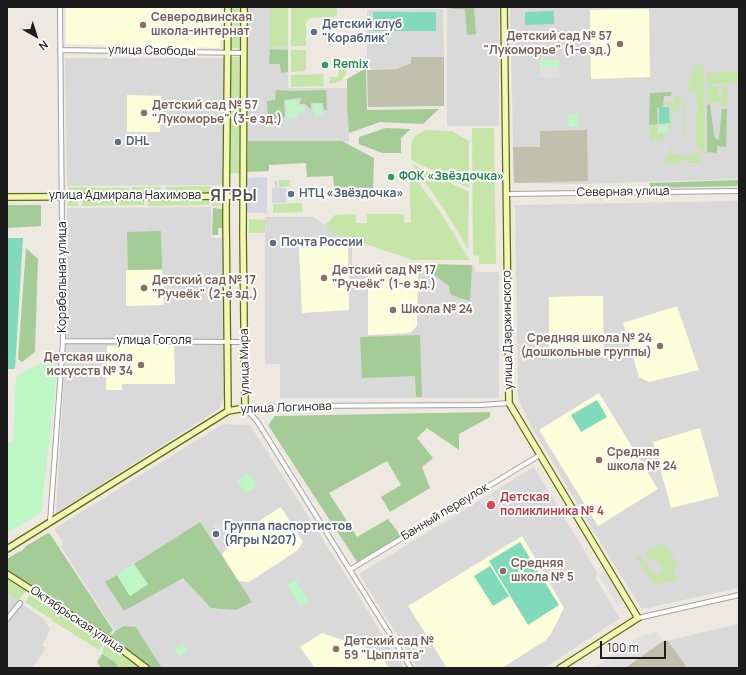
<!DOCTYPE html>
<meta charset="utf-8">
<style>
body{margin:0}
#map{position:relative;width:746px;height:675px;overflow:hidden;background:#ede9e1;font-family:Manrope,sans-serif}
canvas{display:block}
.frame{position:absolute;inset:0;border:8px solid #1c1c1c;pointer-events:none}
.north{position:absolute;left:16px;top:16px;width:40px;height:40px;-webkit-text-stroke:3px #fff;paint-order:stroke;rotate:141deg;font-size:11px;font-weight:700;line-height:16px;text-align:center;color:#1c1c1c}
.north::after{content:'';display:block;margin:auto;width:14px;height:18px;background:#1c1c1c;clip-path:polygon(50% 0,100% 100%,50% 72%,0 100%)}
.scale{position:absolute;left:600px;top:641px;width:66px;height:18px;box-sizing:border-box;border:2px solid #1c1c1c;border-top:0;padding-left:5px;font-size:12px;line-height:14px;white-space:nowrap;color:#1c1c1c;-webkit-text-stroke:3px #fff;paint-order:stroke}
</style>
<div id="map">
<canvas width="746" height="675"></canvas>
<div class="frame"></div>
<div class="north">N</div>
<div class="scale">100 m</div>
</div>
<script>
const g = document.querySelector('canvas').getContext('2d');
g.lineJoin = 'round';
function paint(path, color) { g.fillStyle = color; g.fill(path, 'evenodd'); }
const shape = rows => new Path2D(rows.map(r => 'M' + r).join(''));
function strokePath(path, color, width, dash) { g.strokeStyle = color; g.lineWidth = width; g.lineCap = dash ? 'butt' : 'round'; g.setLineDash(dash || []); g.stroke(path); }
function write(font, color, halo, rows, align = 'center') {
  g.font = font + ' Manrope,sans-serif'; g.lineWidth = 4; g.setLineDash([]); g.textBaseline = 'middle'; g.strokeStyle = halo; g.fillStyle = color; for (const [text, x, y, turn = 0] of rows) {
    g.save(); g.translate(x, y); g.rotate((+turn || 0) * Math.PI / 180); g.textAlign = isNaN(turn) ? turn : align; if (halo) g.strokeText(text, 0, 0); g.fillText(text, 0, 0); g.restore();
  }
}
paint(shape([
 [246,7,288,7,288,88,349,88,349,142,247,142],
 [447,7,499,7,499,126,447,126],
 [510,7,739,7,739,179,581,184,514,183],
 [443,9,444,57,412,57,412,63,397,69,367,70,367,10],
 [65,58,225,58,223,185,67,186],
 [739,201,739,588,642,609,597,537,531,426,518,399,515,205],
 [211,207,211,238,223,238,225,396,219,409,56,513,66,341,67,208],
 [265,217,313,217,352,243,352,265,474,265,475,272,499,272,499,398,280,398,280,364,265,364],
 [223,424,250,425,349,580,403,668,162,668,136,627,124,626,115,631,61,547,63,542,54,529],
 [534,467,597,572,596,579,620,618,544,668,418,668,359,574],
 [7,593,45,620,50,629,42,646,46,648,33,668,7,668],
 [739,624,739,668,630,668,670,640]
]), '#dad9d9');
paint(shape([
 [66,7,221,7,220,48,66,44],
 [649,9,650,77,591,79,590,10],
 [127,95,161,96,160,132,127,132],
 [348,245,349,310,302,313,299,247],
 [368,265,418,265,417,326,410,333,368,335],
 [126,270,162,270,164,305,126,306],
 [583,296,603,296,604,356,549,359,549,297],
 [677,306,699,370,649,382,639,377,623,323],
 [174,345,175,384,122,384,122,390,106,390,107,346],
 [599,393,658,489,598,526,539,430],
 [700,428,719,496,671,508,653,442],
 [281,507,303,542,298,550,249,582,238,581,222,555,233,537],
 [522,536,564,608,551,634,546,640,502,668,447,668,408,606],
 [322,633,378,652,389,668,315,668,300,647]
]), '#fdfeda');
paint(shape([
 [411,57,444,57,444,106,368,107,367,70,397,69,411,63],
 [587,130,588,181,514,183,513,147,540,147,540,131],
 [667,640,686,666,683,668,625,668,663,641]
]), '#c0c1ad');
paint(shape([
 [231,7,240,7,240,48,230,48],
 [270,7,288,7,288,46,269,47],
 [291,7,336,7,337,9,337,14,334,17,310,18,306,22,306,46,291,46],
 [291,50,306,50,306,71,291,72],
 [228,57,239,57,240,114,228,114],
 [696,65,704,65,705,154,696,145,697,92,686,90],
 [339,69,347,69,346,74,342,80,336,83,329,84,330,77,338,77],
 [739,72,739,83,707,84,707,73],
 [323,74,324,86,291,87,291,75],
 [708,86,718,86,718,96,722,96,722,86,727,86,727,106,722,107,722,102,708,102],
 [673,96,681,96,680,107,663,106,664,103,673,102],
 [683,100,685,100,685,134,683,134],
 [671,108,678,108,678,112,672,113,672,125,669,133],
 [228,119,240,119,240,173,229,174],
 [657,125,657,134,664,134,664,140,650,141,649,126],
 [472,128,494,128,496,264,479,264,479,256,473,255],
 [426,130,452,131,469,141,469,188,411,160,411,143,415,136],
 [696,149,700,154,700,163,689,163,688,160,679,161,678,164,664,163,663,158,669,158,670,150,672,150,673,154,679,154,681,156,695,155],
 [412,164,469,192,468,249,444,209],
 [409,169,440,212,470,260,413,260,338,235,324,226,335,215,356,214,356,223,367,223,367,214,404,214,404,223,411,222],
 [279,180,290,180,290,186,279,187],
 [210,186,210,194,166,194,166,187],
 [68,187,129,188,129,194,68,194],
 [132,187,161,187,161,194,132,194],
 [209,198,209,205,148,206,148,199],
 [212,198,220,199,221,206,212,206],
 [68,199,78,199,78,206,68,206],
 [82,199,144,199,144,205,82,206],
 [302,203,302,212,273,213,273,204],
 [249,219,265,220,265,233,249,233],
 [662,543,678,563,673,570,678,580,654,584,636,558,639,556,656,576,664,571,656,559,651,561,645,553],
 [7,580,13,582,26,591,18,601,7,593],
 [31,593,105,641,99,650,51,620,52,618,50,617,49,618,25,602],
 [107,643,141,668,119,668,115,662,102,654,103,652,102,650]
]), '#c5e6a8');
paint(shape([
 [452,7,474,7,476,34,467,35,465,9,452,9],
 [270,49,288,50,288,72,281,73,280,64,269,64],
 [366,68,367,110,439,109,423,124,380,122,349,133,347,106,347,79],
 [276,90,292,91,326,90,327,110,324,110,323,103,311,103,311,109,305,104,300,104,301,98,284,100,285,117,271,120,268,117,267,101,275,100],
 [672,92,671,96,664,96,663,106,657,108,658,124,649,125,650,93],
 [710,104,714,135,715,138,719,140,722,109,727,109,726,147,717,146,717,153,707,152,707,105],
 [386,128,411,129,401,138,401,153,382,153,359,144,359,137],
 [248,141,342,141,374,158,373,188,334,187,333,176,307,177,306,163,269,165,269,171,247,172],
 [739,180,739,186,651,188,649,183],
 [7,205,41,205,41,226,7,228],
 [213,208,222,209,222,228,218,228,218,235,212,235],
 [161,231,162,269,128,270,127,232],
 [26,248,38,259,35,352,22,362,18,359],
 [426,264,472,265,470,301,451,295,449,290,449,286,425,268],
 [420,335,422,397,416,397,415,376,362,378,360,337],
 [490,412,490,417,459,434,459,450,427,428,417,438,433,458,422,467,430,488,390,512,381,497,401,485,387,461,329,493,357,537,388,519,401,536,357,562,268,425,275,416],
 [200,522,252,602,236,610,211,608,183,578,124,611,105,582,117,575,130,596,148,584,134,564],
 [48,533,50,534,113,630,107,637,7,571,7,559,18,552,22,551,26,546],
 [124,626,136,627,162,668,149,668,109,639,115,631],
 [102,654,115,662,119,668,101,668,97,662]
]), '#a5cb97');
paint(shape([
 [540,60,559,60,559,67,540,68],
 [286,100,298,100,299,106,304,105,305,112,297,113,297,117,287,118],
 [322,104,323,115,314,116,313,105],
 [568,115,577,115,578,127,569,127],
 [658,126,668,126,668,133,658,133],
 [55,355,59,355,41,513,7,533,7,442,13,442,16,376],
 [249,473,257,486,245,493,237,481],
 [134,564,148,584,130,596,117,575],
 [295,580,308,601,300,606,287,585],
 [183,643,187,650,179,656,174,649]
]), '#bef7c5');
paint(shape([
 [554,11,554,24,525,25,525,12],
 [373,12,436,12,436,31,373,31],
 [659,107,669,107,670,123,659,124],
 [7,238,23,238,15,369,7,369],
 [597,400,607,417,581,432,571,415],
 [520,542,559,605,528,625,489,561],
 [490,566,509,596,493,606,474,576]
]), '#81dabb');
paint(shape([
 [559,67,560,77,540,78,540,68],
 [492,493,495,498,482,505,479,500],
 [216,523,228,527,226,532,213,527],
 [607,570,625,600,617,605,598,575],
 [657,631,663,641,624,668,592,668,641,636]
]), '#e0e0e0');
paint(shape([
 [267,177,267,213,245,213,245,178],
 [274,181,277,181,278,188,286,188,286,203,272,203,272,188,275,188]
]), '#d6d6e2');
const street = shape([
 [60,50,244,53],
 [507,194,739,191],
 [63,341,245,342],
 [245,408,257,421,411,668],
 [245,408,287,406,481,405,509,403],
 [50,522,63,341,60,7],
 [351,569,540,455],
 [638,618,739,595],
 [7,619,20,603]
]);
const secondary = shape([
 [504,7,509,403,638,618,560,668],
 [7,197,244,196],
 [228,411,226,216,228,7],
 [7,549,228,411,245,408,243,235,244,7],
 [7,574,108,639,146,668]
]);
strokePath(street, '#a3a3a3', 6);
strokePath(secondary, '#5f6d08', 8);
strokePath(street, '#fff', 4);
strokePath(secondary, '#f1f7b6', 5.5);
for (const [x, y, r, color] of [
 [143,25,4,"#8d6e63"],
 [314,32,4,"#5c6f8a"],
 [620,44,4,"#8d6e63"],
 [325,65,4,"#2e9e5b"],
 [144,113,4,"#8d6e63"],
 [118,142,4,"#5c6f8a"],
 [391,177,4,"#2e9e5b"],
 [291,194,4,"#5c6f8a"],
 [273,243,4,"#5c6f8a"],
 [324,278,4,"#8d6e63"],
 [144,288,4,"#8d6e63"],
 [393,310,4,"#8d6e63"],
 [660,346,4,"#8d6e63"],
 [141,365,4,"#8d6e63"],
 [599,460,4,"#8d6e63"],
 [491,505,5,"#e0444e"],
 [216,534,4,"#5c6f8a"],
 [503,571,4,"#8d6e63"],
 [336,649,4,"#8d6e63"]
]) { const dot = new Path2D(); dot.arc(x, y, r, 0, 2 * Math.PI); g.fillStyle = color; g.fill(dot); strokePath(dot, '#fff', 1.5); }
write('bold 12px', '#785e54', '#fff', [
 ["Северодвинская",151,18],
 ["школа-интернат",151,32],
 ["Детский сад № 57",612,37,"right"],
 ["\"Лукоморье\" (1-е зд.)",612,51,"right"],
 ["Детский сад № 57",152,106],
 ["\"Лукоморье\" (3-е зд.)",152,120],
 ["Детский сад № 17",332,271],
 ["\"Ручеёк\" (1-е зд.)",332,285],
 ["Детский сад № 17",152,281],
 ["\"Ручеёк\" (2-е зд.)",152,295],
 ["Школа № 24",401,310],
 ["Средняя школа № 24",652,339,"right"],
 ["(дошкольные группы)",652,353,"right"],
 ["Детская школа",133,358,"right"],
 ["искусств № 34",133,372,"right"],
 ["Средняя",607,453],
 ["школа № 24",607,467],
 ["Средняя",511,564],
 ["школа № 5",511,578],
 ["Детский сад №",344,642],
 ["59 \"Цыплята\"",344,656]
], 'left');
write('bold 12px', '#4e5e75', '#fff', [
 ["Детский клуб",322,25],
 ["\"Кораблик\"",322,39],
 ["DHL",126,142],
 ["НТЦ «Звёздочка»",299,194],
 ["Почта России",281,243],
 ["Группа паспортистов",224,527],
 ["(Ягры N207)",224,541]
], 'left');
write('12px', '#1c1c1c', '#fff', [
 ["улица Свободы",152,51,1],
 ["Северная улица",623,192,-1],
 ["улица Адмирала Нахимова",125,196],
 ["Корабельная улица",63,277,-90],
 ["улица Дзержинского",508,330,-91],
 ["улица Гоголя",154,341],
 ["улица Мира",245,362,-91],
 ["улица Логинова",286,408,-2],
 ["Банный переулок",445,512,-31],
 ["Октябрьская улица",77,620,34]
]);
write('bold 12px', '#27864d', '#fff', [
 ["Remix",333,65],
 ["ФОК «Звёздочка»",399,177]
], 'left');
write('bold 12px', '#be3a42', '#fff', [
 ["Детская",500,498],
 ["поликлиника № 4",500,512]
], 'left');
g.letterSpacing = '1px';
write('bold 16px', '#4f4f4f', '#fff', [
 ["ЯГРЫ",234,197]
]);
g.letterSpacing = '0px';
</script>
